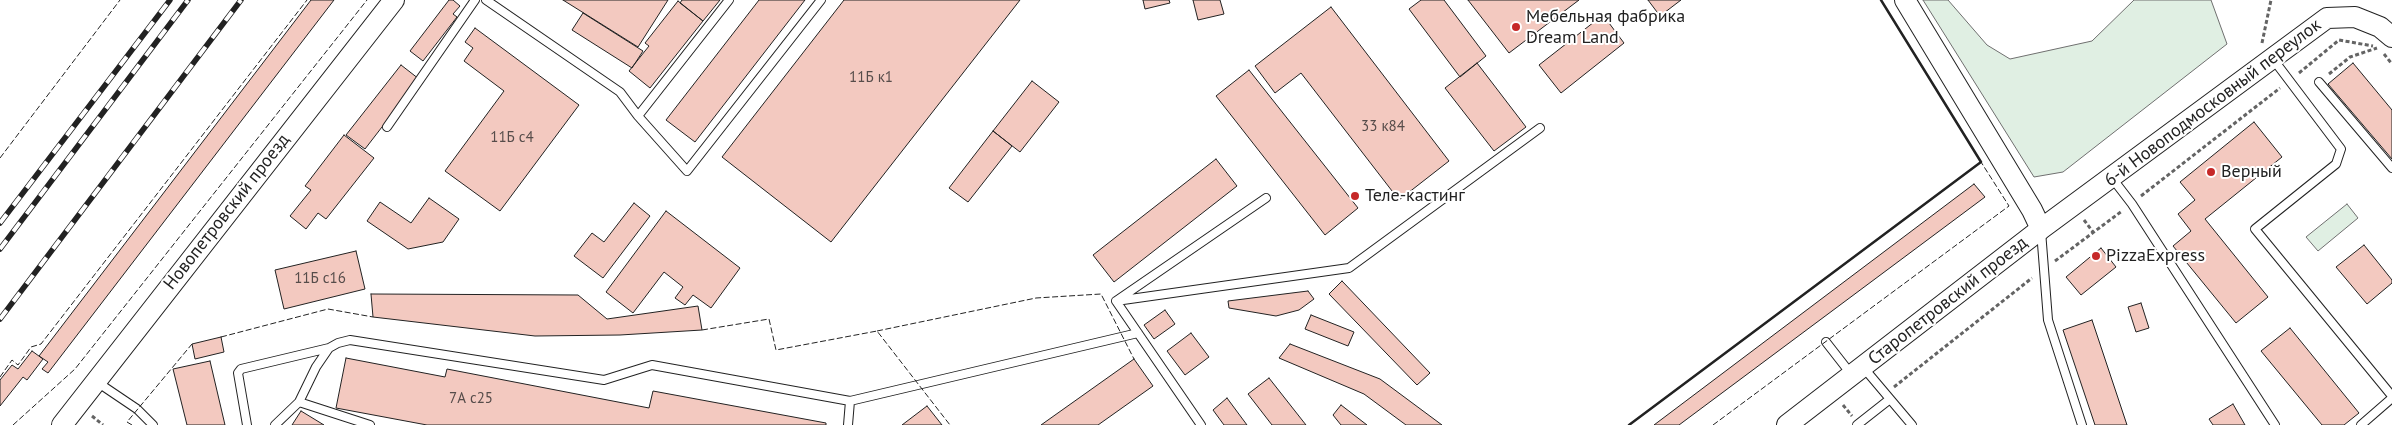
<!DOCTYPE html>
<meta charset="utf-8">
<style>
body{margin:0}
canvas{display:block;background:#fff}
</style>
<canvas width="2392" height="425"></canvas>
<script>
const g = document.querySelector('canvas').getContext('2d');
g.lineJoin = 'round';
function paint(path, color) { g.fillStyle = color; g.fill(path, 'evenodd'); }
const shape = rows => new Path2D(rows.map(r => 'M' + r).join(''));
function strokePath(path, color, width, dash) { g.strokeStyle = color; g.lineWidth = width; g.lineCap = dash ? 'butt' : 'round'; g.setLineDash(dash || []); g.stroke(path); }
function write(font, color, halo, rows, align = 'center') {
  g.font = font + ' "PT Sans",sans-serif'; g.lineWidth = 4; g.setLineDash([]); g.textBaseline = 'middle'; g.strokeStyle = halo; g.fillStyle = color; for (const [text, x, y, turn = 0] of rows) {
    g.save(); g.translate(x, y); g.rotate((+turn || 0) * Math.PI / 180); g.textAlign = isNaN(turn) ? turn : align; if (halo) g.strokeText(text, 0, 0); g.fillText(text, 0, 0); g.restore();
  }
}
const green = shape([
 [1923,0,1948,0,1987,45,2010,59,2092,41,2134,0,2211,0,2227,44,2063,172,2034,177,1923,0],
 [2347,204,2358,218,2318,251,2306,237,2347,204]
]);
paint(green, '#e0efe3');
strokePath(green, '#6f6f6f', 1);
const building = shape([
 [311,0,334,0,48,373,42,369,48,362,39,356,311,0],
 [449,0,453,0,460,6,453,14,457,17,423,61,410,51,449,0],
 [563,0,668,0,638,47,563,0],
 [682,0,720,0,703,21,680,3,682,0],
 [759,0,805,0,695,142,666,120,759,0],
 [844,0,1020,0,831,242,722,157,844,0],
 [1143,0,1169,0,1170,3,1145,9,1143,0],
 [1193,0,1220,0,1224,14,1198,20,1193,0],
 [1421,0,1444,0,1486,56,1460,77,1409,9,1421,0],
 [1468,0,1579,0,1509,53,1468,0],
 [1648,0,1681,0,1660,16,1648,0],
 [678,1,703,21,650,88,629,71,649,46,645,43,678,1],
 [1331,7,1449,161,1399,200,1301,73,1275,93,1255,66,1331,7],
 [583,13,643,51,632,68,572,30,583,13],
 [1603,15,1624,43,1561,93,1539,65,1603,15],
 [475,28,579,105,500,211,445,171,504,91,464,61,473,48,465,42,475,28],
 [1477,63,1526,127,1494,151,1445,88,1477,63],
 [2353,63,2392,110,2392,159,2328,84,2353,63],
 [401,65,419,79,365,149,346,135,401,65],
 [1249,70,1358,208,1325,235,1216,96,1249,70],
 [1032,81,1059,102,1020,152,993,131,1032,81],
 [2254,122,2282,157,2205,219,2268,297,2236,323,2173,246,2191,231,2178,214,2195,200,2180,182,2254,122],
 [993,131,1012,146,968,202,949,188,993,131],
 [344,135,374,158,326,219,318,213,306,229,290,216,311,190,305,186,344,135],
 [1216,159,1237,186,1114,282,1093,255,1216,159],
 [1974,184,1985,197,1679,425,1654,425,1974,184],
 [429,198,459,219,443,242,408,249,367,221,380,202,411,223,429,198],
 [634,203,650,216,603,278,574,256,592,233,604,242,634,203],
 [666,211,740,268,711,308,693,295,685,305,675,298,683,287,664,272,633,313,606,292,666,211],
 [2364,245,2392,280,2392,283,2367,304,2336,267,2364,245],
 [2101,248,2116,267,2081,295,2066,277,2101,248],
 [356,251,365,289,284,309,275,270,356,251],
 [1342,281,1430,373,1417,385,1329,294,1342,281],
 [1308,291,1314,299,1299,310,1276,316,1229,308,1228,301,1308,291],
 [371,294,578,295,607,319,698,306,702,330,620,335,535,336,373,317,371,294],
 [2141,303,2149,328,2136,332,2128,307,2141,303],
 [1165,310,1175,324,1154,339,1144,325,1165,310],
 [1311,315,1354,332,1348,346,1305,329,1311,315],
 [2092,320,2127,425,2095,425,2063,330,2092,320],
 [2290,328,2359,413,2344,425,2322,425,2261,351,2290,328],
 [1191,333,1209,357,1185,375,1167,351,1191,333],
 [221,337,224,352,195,359,192,344,221,337],
 [1290,344,1380,379,1442,425,1406,425,1364,394,1279,358,1290,344],
 [32,351,43,359,27,380,23,377,0,406,0,380,12,365,18,369,32,351],
 [346,358,445,377,447,369,649,408,653,391,826,423,826,425,427,425,336,408,346,358],
 [1134,359,1153,386,1098,425,1041,425,1134,359],
 [210,361,225,425,187,425,173,369,210,361],
 [1269,378,1306,425,1272,425,1248,394,1269,378],
 [1227,398,1247,425,1224,425,1213,410,1227,398],
 [2233,404,2245,425,2213,425,2209,419,2233,404],
 [1341,405,1367,425,1341,425,1333,415,1341,405],
 [927,406,942,425,902,425,927,406],
 [301,411,324,425,292,425,301,411]
]);
paint(building, '#f3c9c0');
strokePath(building, '#222', 1);
const service = shape([
 [486,0,620,92,638,116,687,171,821,0],
 [2273,59,2341,149,2336,164,2255,229,2392,396],
 [2319,82,2392,168],
 [638,116,729,0],
 [387,127,475,0],
 [2112,178,2132,204,2275,425],
 [2041,231,2048,320,2082,425],
 [1116,301,1349,268,1540,128],
 [1826,342,1851,374],
 [1863,367,1912,425],
 [97,382,137,409,153,425],
 [850,401,1138,333],
 [247,425,238,373,241,369,329,348],
 [275,425,299,402],
 [370,425,299,402,316,367,329,348,338,343,350,340,604,380,652,365,850,401,848,425],
 [1201,425,1116,301,1266,198],
 [1857,425,1890,399],
 [2361,425,2392,398]
]);
const tertiary = shape([
 [2041,229,2327,18,2355,17,2380,27,2392,37],
 [62,425,394,0],
 [1787,425,2041,229,2032,210,1905,0]
]);
strokePath(service, '#222', 10);
strokePath(tertiary, '#222', 22);
strokePath(shape([
 [2262,43,2271,0],
 [2384,54,2392,64],
 [2299,73,2339,40,2373,46],
 [2329,74,2350,57,2377,48],
 [2141,196,2280,88],
 [2084,220,2093,232],
 [2055,261,2122,211],
 [1894,387,2032,278],
 [1843,405,1852,416],
 [92,416,103,425]
]), '#646464', 3, [4, 2.5]);
strokePath(service, '#fff', 8);
strokePath(tertiary, '#fff', 20);
const rail = shape([
 [0,223,170,0],
 [0,249,188,0],
 [0,319,241,0]
]);
strokePath(rail, '#222', 5.5);
strokePath(rail, '#fff', 4, [11]);
strokePath(shape([
 [0,158,120,0],
 [702,330,769,319,776,350,877,331,950,425],
 [877,331,1036,298,1101,294,1134,359],
 [221,337,328,309,373,317],
 [0,377,12,360,18,365,31,347,41,344,307,0],
 [13,425,75,369,367,0],
 [132,425,127,422,192,344],
 [1713,425,2009,206,1981,162]
]), '#222', 1, [6, 2.5]);
strokePath(shape([
 [1629,425,1981,162,1881,0]
]), '#222', 2.5);
for (const [x, y, r, color] of [
 [1516,27,5,"#c62828"],
 [2211,172,5,"#c62828"],
 [1355,196,5,"#c62828"],
 [2096,256,5,"#c62828"]
]) { const dot = new Path2D(); dot.arc(x, y, r, 0, 2 * Math.PI); g.fillStyle = color; g.fill(dot); strokePath(dot, '#fff', 2); }
write('15px', '#564c4a', null, [
 ["11Б к1",871,78],
 ["33 к84",1383,127],
 ["11Б с4",512,138],
 ["11Б с16",320,279],
 ["7А с25",471,399]
]);
write('18px', '#222', '#fff', [
 ["Мебельная фабрика",1526,17],
 ["Dream Land",1526,38],
 ["Верный",2221,172],
 ["Теле-кастинг",1365,196],
 ["PizzaExpress",2106,256]
], 'left');
write('18px', '#222', '#fff', [
 ["6-й Новоподмосковный переулок",2213,103,-37],
 ["Новопетровский проезд",227,212,-52],
 ["Старопетровский проезд",1948,301,-38]
]);
</script>
